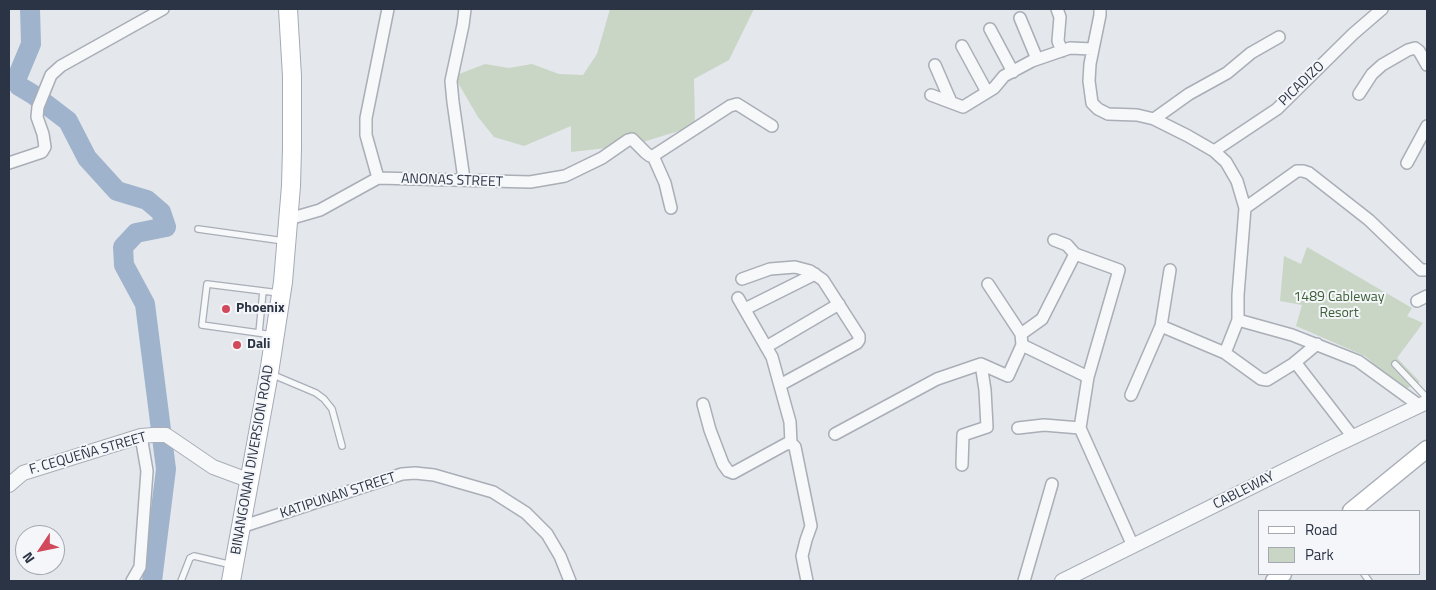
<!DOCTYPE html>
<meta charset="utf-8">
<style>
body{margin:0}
#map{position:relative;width:1436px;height:590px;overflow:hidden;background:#e4e7ec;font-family:"Titillium Web",sans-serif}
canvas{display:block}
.frame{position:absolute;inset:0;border:10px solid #2b3445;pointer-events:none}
.legend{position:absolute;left:1258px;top:510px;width:162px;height:65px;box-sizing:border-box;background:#f4f6f9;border:1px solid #a4a8b1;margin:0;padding:6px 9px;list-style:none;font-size:15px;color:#2b3445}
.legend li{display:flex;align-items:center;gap:10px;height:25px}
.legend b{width:25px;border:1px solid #a4a8b1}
.north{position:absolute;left:15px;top:525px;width:50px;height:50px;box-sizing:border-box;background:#f4f6f9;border:1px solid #a4a8b1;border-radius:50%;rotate:236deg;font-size:14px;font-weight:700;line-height:20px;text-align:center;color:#2b3445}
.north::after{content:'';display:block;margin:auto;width:18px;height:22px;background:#d1495b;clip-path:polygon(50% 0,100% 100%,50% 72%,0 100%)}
</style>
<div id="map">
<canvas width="1436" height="590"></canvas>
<div class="frame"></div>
<ul class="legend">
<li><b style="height:6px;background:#fff"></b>Road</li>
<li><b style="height:14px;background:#c9d6c5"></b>Park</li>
</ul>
<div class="north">N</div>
</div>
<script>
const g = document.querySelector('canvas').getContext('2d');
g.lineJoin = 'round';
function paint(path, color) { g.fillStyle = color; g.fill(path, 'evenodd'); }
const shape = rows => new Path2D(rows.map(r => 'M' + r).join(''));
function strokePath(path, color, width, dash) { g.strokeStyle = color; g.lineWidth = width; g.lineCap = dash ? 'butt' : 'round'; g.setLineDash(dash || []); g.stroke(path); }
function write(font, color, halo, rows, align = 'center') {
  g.font = font + ' "Titillium Web",sans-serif'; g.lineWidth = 4; g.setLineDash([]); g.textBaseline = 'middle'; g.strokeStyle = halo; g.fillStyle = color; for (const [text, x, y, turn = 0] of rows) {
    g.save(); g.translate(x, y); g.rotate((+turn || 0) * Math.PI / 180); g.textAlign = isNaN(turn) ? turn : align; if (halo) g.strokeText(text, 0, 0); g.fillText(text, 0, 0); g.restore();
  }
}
paint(shape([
 [610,9,754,9,729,60,694,79,695,126,633,145,571,152,571,126,524,146,494,137,478,117,454,76,485,64,509,68,532,64,559,74,583,75,597,54],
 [1307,247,1412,308,1407,316,1423,323,1397,358,1420,382,1403,390,1365,356,1296,326,1302,305,1280,301,1284,256,1301,264]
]), '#c9d6c5');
strokePath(shape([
 [30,9,31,44,16,80,19,86,34,95,68,121,87,158,117,191,147,200,161,212,166,227,136,233,123,247,124,265,145,304,166,469,152,581]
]), '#9fb4cc', 20);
const service = shape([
 [198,229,284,241],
 [259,333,263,291],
 [273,335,202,325,207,284,279,293],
 [1395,364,1427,398],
 [271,374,316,393,324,399,332,409,342,446],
 [1364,574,1369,581],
 [181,581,190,558,194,556,232,565]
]);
const minor = shape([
 [1057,9,1060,17,1058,41,1062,51],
 [1100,9,1100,15,1090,64,1089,81,1092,103,1098,109,1108,114,1137,115,1154,119,1188,136,1214,151,1226,162,1237,181,1245,208,1238,295,1238,320,1225,353],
 [1020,18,1037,59],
 [990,29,1013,72],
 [962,46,987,92],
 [935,65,951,102],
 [1359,94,1372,74,1382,65,1408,50,1415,48,1419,51,1427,65],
 [931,95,963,107,994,88,1004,76,1032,61,1070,48,1092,49],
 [1154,119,1189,94,1227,73,1251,53,1279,37],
 [1214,151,1277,109,1353,34,1382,9],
 [653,156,665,183,671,208],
 [9,163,42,152,45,147,43,134,37,117,38,107,51,75,61,66,163,9],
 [1407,163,1427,126],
 [378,178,366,135,366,118,388,9],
 [464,179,453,102,451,81,463,25,465,9],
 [1245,208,1297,171,1303,171,1309,173,1369,220,1421,270,1427,270],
 [289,219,320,210,378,178,530,182,565,176,602,158,628,140,632,139,646,153,650,156,653,156,730,106,737,104,772,126],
 [1054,240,1067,245,1075,254,1119,270,1088,377,1080,428,1133,546],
 [742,279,770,269,795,267,810,271,823,280,859,336,859,340,857,343,780,385],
 [738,298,772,357,790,422,791,443],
 [1417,301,1427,296],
 [745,309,815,274],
 [1238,320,1292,335,1358,361,1420,406],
 [1161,326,1225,353,1261,379,1267,380,1293,364,1317,344],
 [1021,334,1042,319,1075,254],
 [1022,345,1088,377],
 [766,347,839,304],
 [1295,362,1353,437],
 [1131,395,1161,326,1170,270],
 [703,404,710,430,723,464,728,471,733,473,786,444,791,443,795,447,811,526,806,540,802,556,807,581],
 [1018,428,1044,425,1080,428],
 [835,434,937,379,981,364,1008,376,1022,345,1021,334,988,284],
 [962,465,963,435,987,427,985,390,981,364],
 [241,527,402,474,415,473,434,475,493,492,526,513,547,534,560,556,570,581],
 [132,581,140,567,147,471,141,436],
 [1024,581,1052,484]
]);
const tertiary = shape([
 [9,485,23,473,141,436,153,435,166,435,213,467,248,480],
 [1062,581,1330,448,1427,402]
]);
const secondary = shape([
 [1351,511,1427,449],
 [1274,581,1283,574]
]);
const primary = shape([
 [231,581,269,373,283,282,291,186,292,148,292,76,288,9]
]);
strokePath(service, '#a9aeb7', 8);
strokePath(minor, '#a9aeb7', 14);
strokePath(tertiary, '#a9aeb7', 16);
strokePath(secondary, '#a9aeb7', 19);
strokePath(primary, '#a3abb8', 20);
strokePath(service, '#f7f8fa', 5.5);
strokePath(minor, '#f7f8fa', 11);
strokePath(tertiary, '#f7f8fa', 14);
strokePath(secondary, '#fff', 16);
strokePath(primary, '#fff', 18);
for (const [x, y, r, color] of [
 [226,309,5,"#d1495b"],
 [237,345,5,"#d1495b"]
]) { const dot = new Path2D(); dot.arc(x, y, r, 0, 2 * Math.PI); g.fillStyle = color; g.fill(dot); strokePath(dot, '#f4f6f9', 2); }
write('14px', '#2b3445', '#f4f6f9', [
 ["PICADIZO",1302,84,-44],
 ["ANONAS STREET",452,181,2],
 ["F. CEQUEÑA STREET",88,454,-16],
 ["BINANGONAN DIVERSION ROAD",253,460,-80],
 ["CABLEWAY",1244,491,-27],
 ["KATIPUNAN STREET",338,496,-18]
]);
write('14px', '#3f6138', '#f4f6f9', [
 ["1489 Cableway",1339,298],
 ["Resort",1339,314]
]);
write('bold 14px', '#2b3445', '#f4f6f9', [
 ["Phoenix",236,309],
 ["Dali",247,345]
], 'left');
</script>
